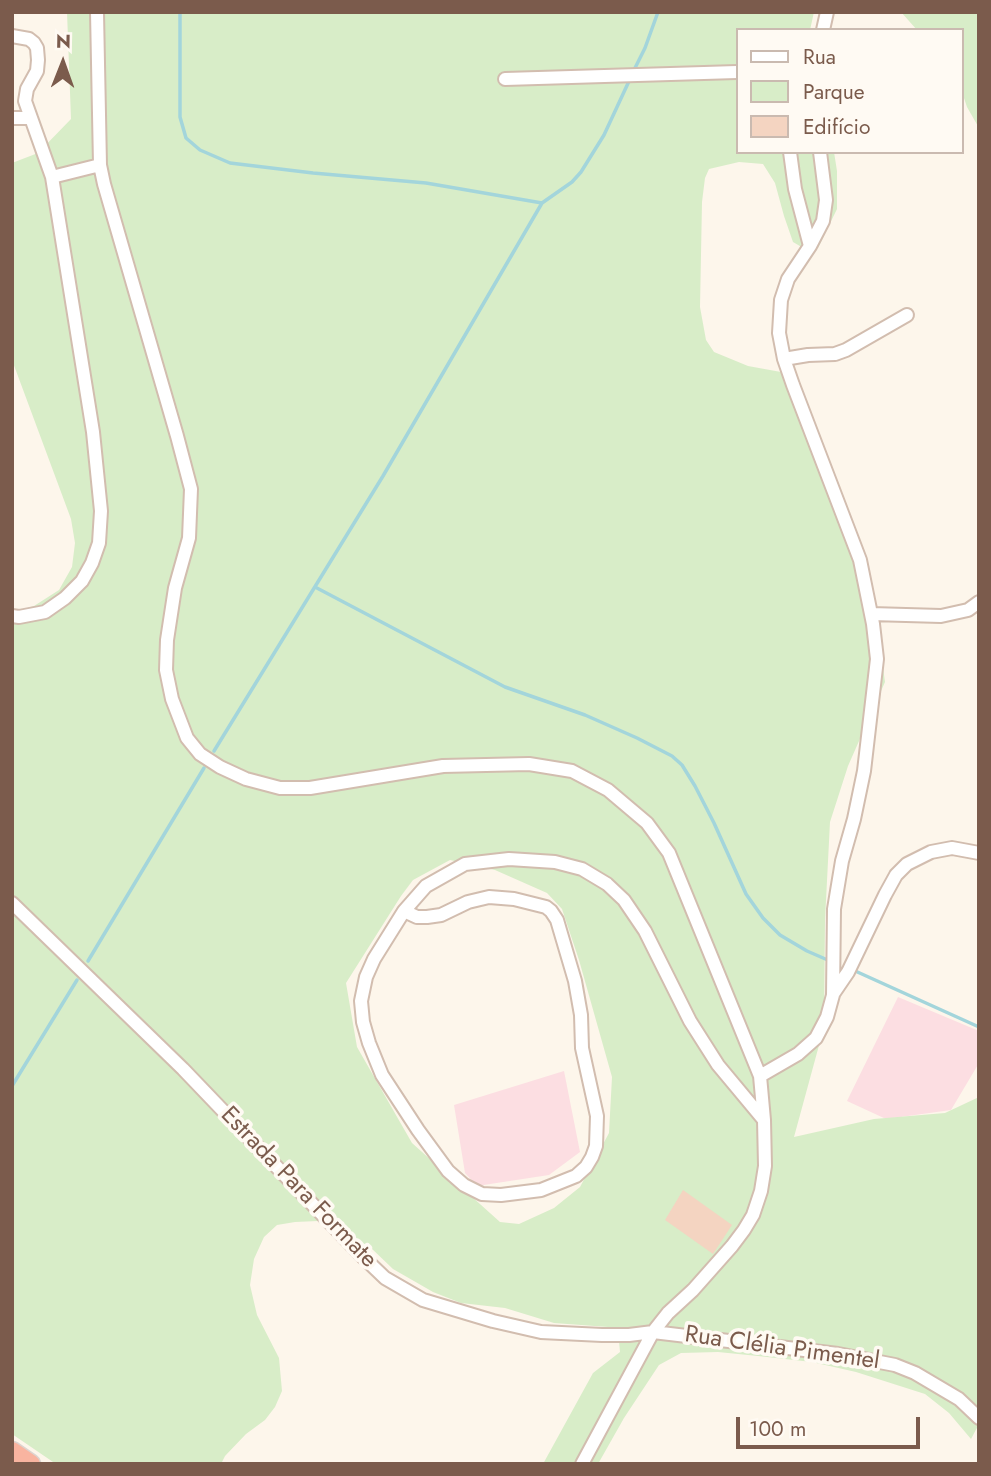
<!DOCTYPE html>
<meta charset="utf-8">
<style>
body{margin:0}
#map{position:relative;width:991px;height:1476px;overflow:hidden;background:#fdf6eb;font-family:Jost,sans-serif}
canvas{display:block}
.frame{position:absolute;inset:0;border:14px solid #7b5b4c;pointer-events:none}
.legend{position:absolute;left:736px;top:28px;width:228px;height:126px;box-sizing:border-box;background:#fffaf3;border:2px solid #cabab0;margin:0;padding:9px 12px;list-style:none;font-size:21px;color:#7b5b4c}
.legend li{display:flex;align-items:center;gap:14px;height:35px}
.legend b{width:35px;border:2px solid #cabab0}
.north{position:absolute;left:28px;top:28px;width:70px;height:70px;-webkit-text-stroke:5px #fffaf3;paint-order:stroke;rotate:1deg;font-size:19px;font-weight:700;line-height:28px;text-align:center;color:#7b5b4c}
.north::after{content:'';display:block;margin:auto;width:24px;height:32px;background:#7b5b4c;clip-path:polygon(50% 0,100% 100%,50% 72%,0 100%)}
.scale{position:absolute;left:736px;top:1417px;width:184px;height:32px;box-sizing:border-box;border:4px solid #7b5b4c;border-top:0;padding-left:9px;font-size:21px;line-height:24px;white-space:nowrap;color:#7b5b4c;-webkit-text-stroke:5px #fffaf3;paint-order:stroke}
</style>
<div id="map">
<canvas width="991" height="1476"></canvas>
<div class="frame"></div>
<ul class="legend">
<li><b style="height:9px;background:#fff"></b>Rua</li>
<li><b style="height:19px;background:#d8edc8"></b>Parque</li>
<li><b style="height:19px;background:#f4d4c1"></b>Edifício</li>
</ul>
<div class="north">N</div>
<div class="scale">100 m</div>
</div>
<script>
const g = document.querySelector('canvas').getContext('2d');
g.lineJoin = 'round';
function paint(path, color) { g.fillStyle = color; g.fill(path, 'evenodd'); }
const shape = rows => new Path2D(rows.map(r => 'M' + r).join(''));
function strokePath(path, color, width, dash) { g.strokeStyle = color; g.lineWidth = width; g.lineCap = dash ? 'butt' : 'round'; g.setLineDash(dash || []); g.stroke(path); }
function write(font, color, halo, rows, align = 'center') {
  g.font = font + ' Jost,sans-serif'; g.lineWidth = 7; g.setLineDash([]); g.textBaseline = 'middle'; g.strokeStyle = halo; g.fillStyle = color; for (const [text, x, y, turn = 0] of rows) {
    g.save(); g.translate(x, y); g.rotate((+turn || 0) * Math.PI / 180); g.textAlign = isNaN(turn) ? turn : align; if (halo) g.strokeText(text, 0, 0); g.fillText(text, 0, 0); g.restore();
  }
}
paint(shape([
 [898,997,979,1031,979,1063,951,1110,886,1119,847,1101],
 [564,1071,580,1152,549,1175,477,1186,465,1173,454,1105]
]), '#fcdee2');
paint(shape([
 [67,12,814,12,810,30,737,30,737,152,834,152,837,171,837,209,818,248,805,249,793,242,784,216,775,183,763,164,739,162,709,169,705,178,702,202,700,307,706,340,714,352,748,366,781,372,830,489,877,624,885,682,848,766,830,822,825,920,824,1027,794,1137,874,1119,945,1113,979,1097,979,1424,971,1439,949,1413,925,1394,856,1372,812,1362,758,1356,718,1352,681,1353,659,1365,624,1418,598,1464,543,1464,593,1373,620,1352,619,1341,614,1329,608,1327,554,1323,505,1308,461,1303,433,1292,393,1269,370,1247,339,1230,318,1221,295,1222,277,1225,264,1237,254,1259,250,1285,257,1315,279,1358,282,1391,275,1407,265,1420,246,1434,225,1456,221,1464,56,1464,12,1434,12,613,34,606,59,590,72,567,75,543,71,519,12,360,12,163,38,153,71,119],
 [450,860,495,870,547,893,562,909,579,960,612,1077,609,1133,580,1187,554,1208,519,1224,500,1222,412,1143,357,1047,346,983,401,896,413,880],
 [901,12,979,12,979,128,967,107,961,89,961,30,917,30]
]), '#d8edc8');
strokePath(shape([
 [180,12,180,117,186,138,200,150,230,163,313,173,426,183,542,203],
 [633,72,645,48,658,12],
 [315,587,505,687,585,715,637,738,672,756,682,765,695,786,714,823,746,894,763,918,780,935,807,951,830,961],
 [214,751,383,476,542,203,572,182,581,172,604,135,630,79],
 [88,961,204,768],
 [853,970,979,1027],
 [12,1086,77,980]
]), '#a3d5db', 3.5);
paint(shape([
 [683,1190,732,1225,713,1254,665,1220]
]), '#f4d4c1');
const minor = shape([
 [97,12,100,165,104,184,177,436,191,489,189,538,175,588,167,640,166,670,172,699,187,738,200,754,220,767,246,779,280,788,310,788,443,766,529,764,572,771,608,790,647,823,669,853,760,1076,764,1120,765,1166,761,1191,753,1215,744,1230,732,1246,693,1290,668,1313,653,1332,582,1464],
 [823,30,827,12],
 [12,36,29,39,34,43,37,48,38,60,37,71,27,89,25,101,52,177,93,432,101,511,99,543,92,563,82,581,65,598,45,612,19,617,12,616],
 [505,79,737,72],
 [12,118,31,118],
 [790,152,795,189,810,246],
 [52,177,100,165],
 [784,359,808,355,835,354,846,350,907,315],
 [871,614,941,616,968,610,979,602],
 [12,903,183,1069,361,1255,385,1278,423,1300,493,1321,541,1332,602,1335,629,1335,653,1332,838,1354,895,1365,915,1373,959,1399,979,1418],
 [404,911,417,917,427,917,441,915,468,902,489,897,514,899,546,907,551,911,557,920,575,981,581,1015,582,1048,597,1116,596,1146,592,1157,586,1167,576,1176,541,1190,501,1195,482,1194,464,1185,448,1171,418,1130,382,1075,369,1043,363,1022,361,1001,366,977,374,959,404,911,426,886,465,864,509,859,555,862,582,869,607,884,624,900,645,931,690,1021,718,1065,763,1119],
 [833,994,848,972,885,895,896,875,907,864,931,852,952,848,979,853],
 [760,1076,798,1054,816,1038,827,1017,833,995,834,909,842,861,854,819,864,771,877,659,873,624,860,560,793,385,784,359,779,333,781,300,788,279,810,246,823,221,826,200,820,152]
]);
const highway = shape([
 [12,1451,31,1464]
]);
strokePath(minor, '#d2bdaf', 16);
strokePath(highway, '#ddd4d0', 21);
strokePath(minor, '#fff', 12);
strokePath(highway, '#f9b4a0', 18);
write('24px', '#7b5b4c', '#fffaf3', [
 ["Estrada Para Formate",298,1188,46],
 ["Rua Clélia Pimentel",782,1349,8]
]);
</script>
